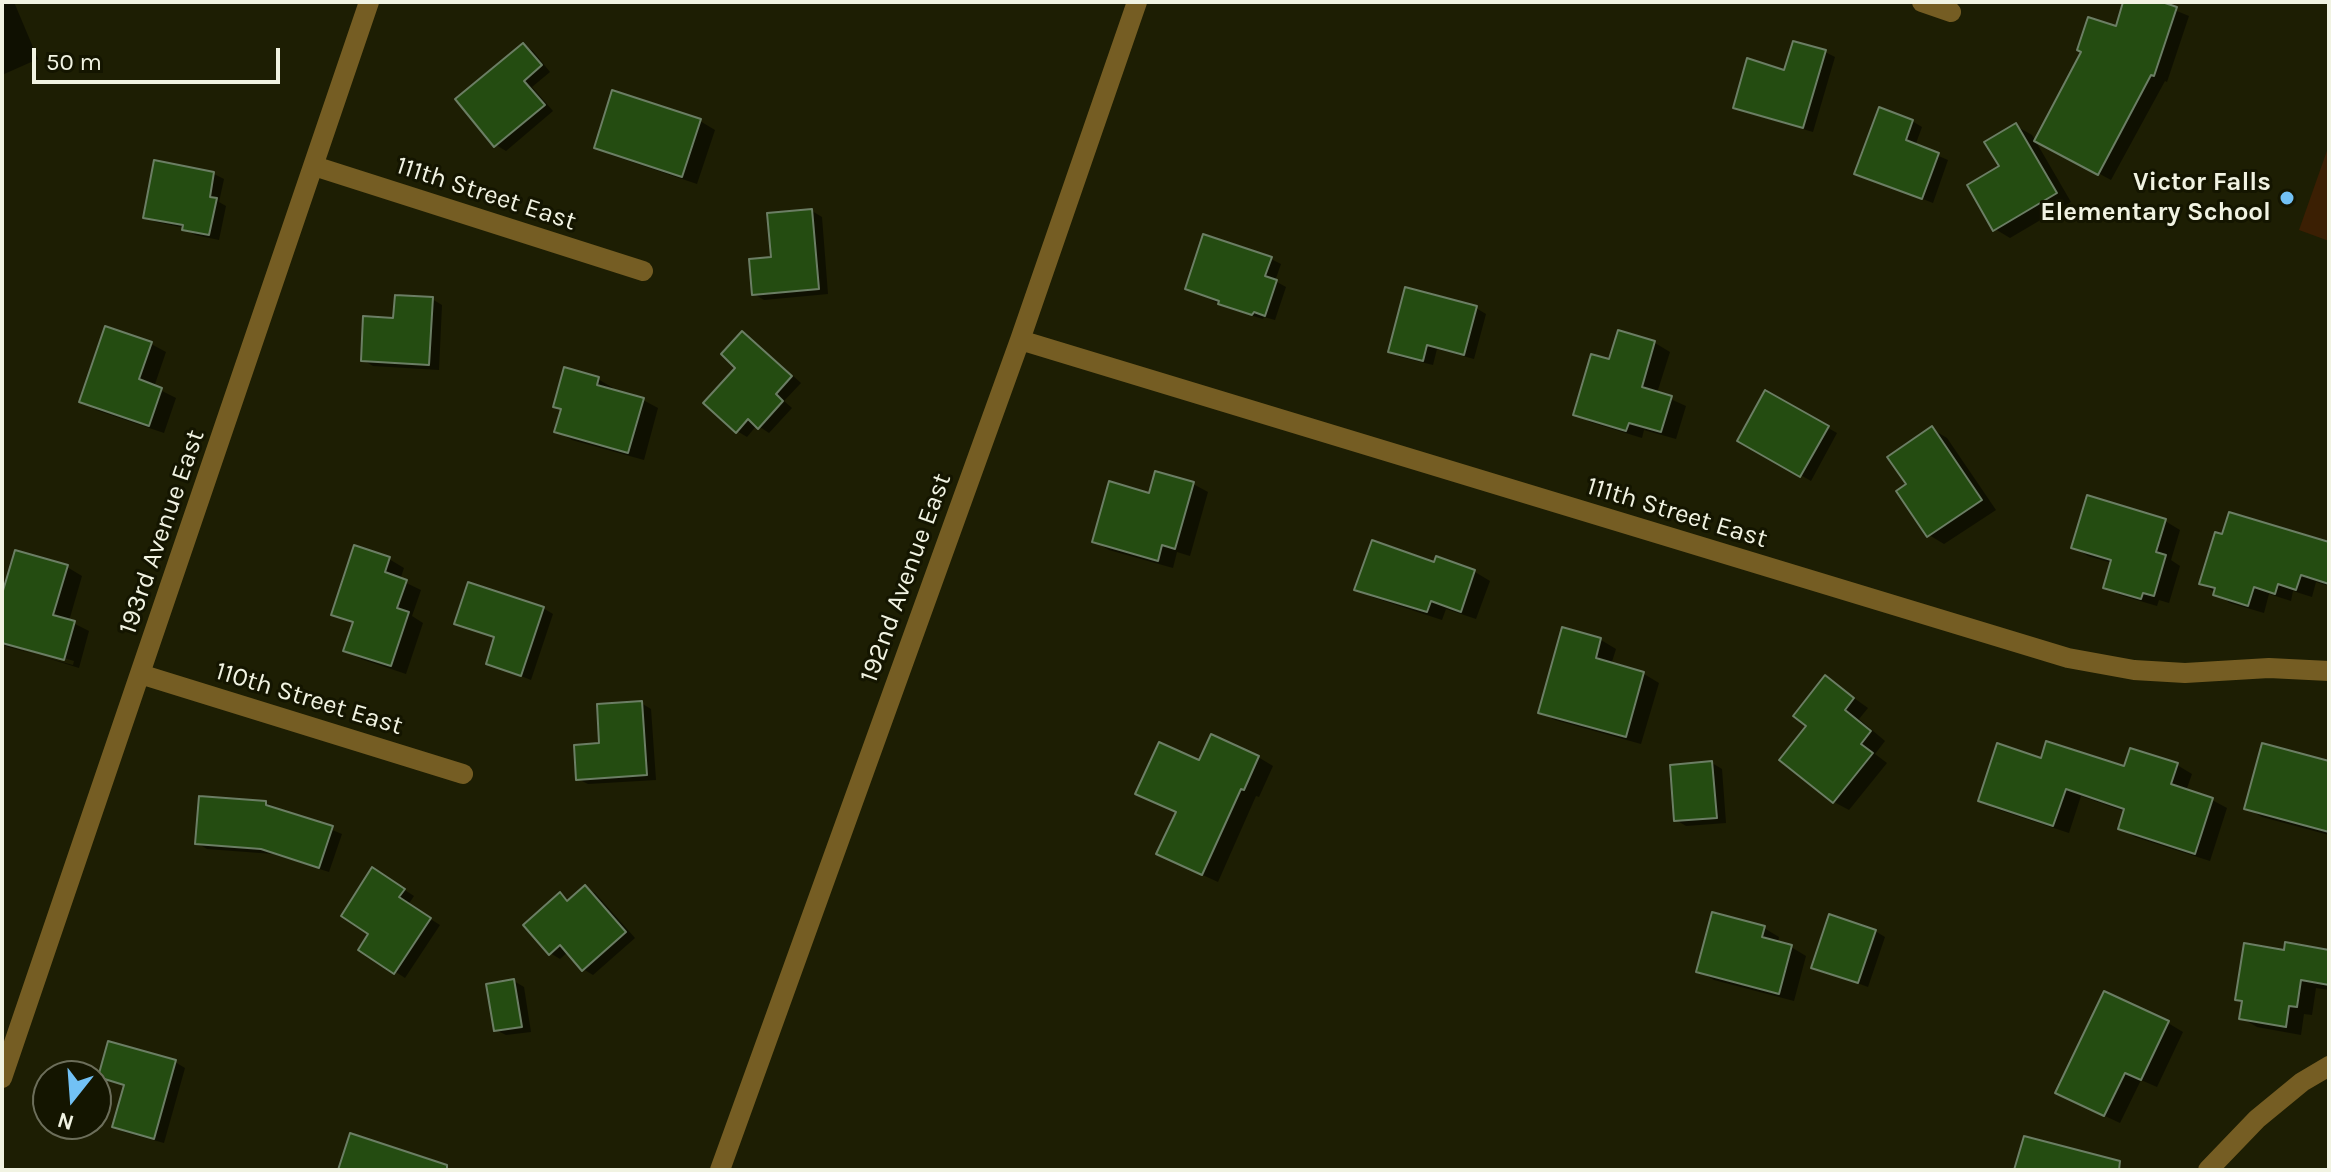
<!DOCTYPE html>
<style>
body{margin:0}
#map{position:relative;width:2331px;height:1172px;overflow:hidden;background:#1d1e03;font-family:Karla,sans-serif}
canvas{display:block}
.frame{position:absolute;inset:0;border:4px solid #f1f3e2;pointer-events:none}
.north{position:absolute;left:32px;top:1060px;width:80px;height:80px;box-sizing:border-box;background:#141500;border:2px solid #6c6e5a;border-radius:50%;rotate:197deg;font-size:22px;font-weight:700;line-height:32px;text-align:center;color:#f1f3e2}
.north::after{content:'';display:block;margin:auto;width:28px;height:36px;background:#72c1f5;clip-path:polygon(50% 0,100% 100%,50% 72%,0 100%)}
.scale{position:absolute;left:32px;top:48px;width:248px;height:36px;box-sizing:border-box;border:4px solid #f1f3e2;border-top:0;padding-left:10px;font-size:24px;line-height:28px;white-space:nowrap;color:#f1f3e2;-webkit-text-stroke:6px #141500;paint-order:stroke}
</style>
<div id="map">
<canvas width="2331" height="1172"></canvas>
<div class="frame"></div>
<div class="north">N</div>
<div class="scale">50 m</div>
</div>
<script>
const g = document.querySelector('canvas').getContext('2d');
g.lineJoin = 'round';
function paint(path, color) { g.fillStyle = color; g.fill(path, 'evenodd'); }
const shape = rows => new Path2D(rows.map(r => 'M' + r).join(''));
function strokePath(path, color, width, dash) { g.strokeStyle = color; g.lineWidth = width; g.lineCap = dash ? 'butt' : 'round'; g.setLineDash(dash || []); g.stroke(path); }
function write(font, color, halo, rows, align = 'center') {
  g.font = font + ' Karla,sans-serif'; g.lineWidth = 6; g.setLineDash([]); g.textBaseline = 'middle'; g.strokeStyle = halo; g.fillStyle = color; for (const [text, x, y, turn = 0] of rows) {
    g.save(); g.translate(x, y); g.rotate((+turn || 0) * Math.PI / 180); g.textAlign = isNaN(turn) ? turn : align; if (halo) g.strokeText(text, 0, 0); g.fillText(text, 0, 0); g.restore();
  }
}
paint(shape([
 [2329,145,2329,241,2299,230]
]), '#3b1f03');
paint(shape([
 [2,2,14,2,38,59,2,75],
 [2125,2,2155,2,2189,16,2167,82,2165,81,2111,180,2050,147,2117,28],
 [523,45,533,51,550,72,532,87,553,111,506,151,496,145],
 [1825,52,1835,57,1813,132,1745,112,1735,107,1786,72],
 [700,121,715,130,697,184,611,155,596,147],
 [1912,121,1922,127,1915,146,1948,160,1933,203,1857,173],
 [2016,126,2032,135,2071,202,2010,238,1995,229,2001,167],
 [156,163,214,174,224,179,219,202,226,206,219,240,195,235,185,228,156,222,146,217],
 [812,211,822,217,828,294,764,300,754,294,773,259],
 [1271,259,1281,264,1275,281,1286,287,1275,320,1264,317,1263,319,1230,309,1187,288],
 [1407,289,1476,308,1486,314,1474,359,1437,349,1433,365,1400,357,1390,351],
 [432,299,442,305,439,370,373,366,363,360],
 [1619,332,1655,343,1670,352,1657,393,1686,406,1676,439,1644,430,1642,438,1590,422,1575,414,1610,362],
 [742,333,752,339,801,383,784,401,792,408,769,433,757,425,747,437,737,431,738,368],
 [151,344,166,352,154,387,176,398,164,433,96,410,81,401],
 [598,379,613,388,612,391,643,400,658,408,644,460,572,440,557,431,563,410,556,406],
 [1766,393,1837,433,1811,481,1740,440],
 [1932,429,1947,438,1996,510,1944,544,1929,535,1909,485],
 [1193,484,1208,492,1190,556,1177,552,1173,568,1109,550,1094,541,1150,495],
 [2165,521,2180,530,2171,560,2180,566,2169,603,2159,600,2157,606,2120,595,2105,587,2112,563,2088,556,2073,547],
 [2329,544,2329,586,2316,582,2312,597,2293,591,2291,601,2269,594,2264,613,2230,603,2201,583],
 [355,548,389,559,404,568,400,580,421,590,412,616,423,623,406,674,361,659,346,650,354,624,333,614],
 [1437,559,1475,572,1490,581,1476,619,1446,609,1442,620,1372,597,1357,589,1435,564],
 [67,567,82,576,69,621,89,631,79,668,2,644,2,601],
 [5,641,74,661,73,665,5,646],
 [543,608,553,614,531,680,488,663,496,638,457,623],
 [1564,629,1601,640,1616,649,1611,665,1644,674,1659,683,1641,744,1555,720,1540,712],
 [1826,678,1868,708,1859,719,1885,741,1875,754,1887,763,1849,810,1834,802,1809,726],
 [641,703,651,709,656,780,588,784,578,779],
 [1258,757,1273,766,1259,797,1256,796,1218,882,1174,862,1177,813,1200,763],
 [2042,760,2125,769,2177,765,2192,774,2186,791,2212,800,2227,808,2210,861,2135,837,2120,828,2126,812,2081,796,2069,833,1996,809,1980,800],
 [1712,763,1722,769,1726,823,1686,826,1676,820],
 [2329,763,2329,835,2262,817,2247,808],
 [266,803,342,834,329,872,273,854,207,849,197,843],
 [383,876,414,896,408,905,440,925,405,978,361,949,371,934],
 [585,888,595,893,635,938,593,975,583,969,568,952,560,959,550,953,560,895,570,901],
 [1764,928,1779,937,1778,943,1791,947,1806,956,1794,1001,1714,980,1699,971],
 [1875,931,1885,937,1868,987,1814,967],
 [2285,952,2329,952,2329,990,2316,988,2312,1015,2304,1014,2301,1035,2257,1027,2242,1018,2244,1003,2237,999],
 [514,981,524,987,531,1032,506,1035,496,1030],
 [2168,1023,2183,1032,2157,1087,2141,1080,2120,1123,2073,1101],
 [175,1062,185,1068,164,1143,124,1132,114,1126,126,1086,101,1076]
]), '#0007');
const building = shape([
 [2123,2,2162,2,2177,7,2154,76,2151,75,2098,175,2034,141,2081,52,2077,50,2088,17,2116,26,2123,2],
 [1793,41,1826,50,1803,128,1733,108,1747,58,1784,70,1793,41],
 [523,43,542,65,524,81,545,105,494,147,455,99,523,43],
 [612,90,701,119,682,177,594,148,612,90],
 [1879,107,1913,120,1906,140,1939,153,1922,199,1854,174,1879,107],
 [2016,123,2057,193,1993,231,1967,185,1999,166,1984,142,2016,123],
 [154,160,214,172,210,197,217,198,209,235,182,230,183,225,143,218,154,160],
 [812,209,819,289,752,295,749,259,771,257,767,213,812,209],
 [1203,234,1272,257,1265,276,1277,280,1265,316,1254,312,1252,315,1218,304,1219,301,1185,289,1203,234],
 [1405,287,1477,306,1464,355,1427,345,1423,361,1388,352,1405,287],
 [395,295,433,297,429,365,361,361,363,316,393,318,395,295],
 [105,326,152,342,139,379,162,388,149,426,79,402,105,326],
 [1618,330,1655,341,1642,387,1672,396,1661,432,1629,423,1626,431,1573,415,1591,354,1609,359,1618,330],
 [742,331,792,376,776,394,783,401,758,429,748,419,736,433,703,403,735,368,721,354,742,331],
 [564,367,599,377,597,385,644,398,628,453,554,432,561,409,553,407,564,367],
 [1765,390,1829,426,1800,477,1737,441,1765,390],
 [1932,426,1982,500,1927,537,1896,491,1906,484,1887,457,1932,426],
 [1155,471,1194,482,1175,549,1162,545,1158,561,1092,542,1109,481,1149,493,1155,471],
 [2087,495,2166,519,2156,552,2166,555,2154,596,2143,593,2141,599,2103,588,2111,560,2071,548,2087,495],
 [2229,512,2329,542,2329,584,2301,575,2296,590,2278,584,2275,594,2254,587,2248,606,2213,595,2215,588,2199,584,2215,532,2222,534,2229,512],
 [1372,540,1434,562,1436,556,1475,570,1461,612,1431,601,1427,612,1354,590,1372,540],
 [354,545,390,557,385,572,407,580,397,608,409,612,391,666,343,651,353,622,331,615,354,545],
 [15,550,68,565,53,615,75,621,64,660,2,643,2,594,15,550],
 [468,582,544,607,521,676,486,664,494,637,454,624,468,582],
 [1562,627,1601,638,1596,658,1644,672,1626,737,1538,713,1562,627],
 [1825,675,1854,698,1845,710,1871,731,1861,744,1873,753,1833,803,1779,760,1806,726,1793,716,1825,675],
 [642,701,647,775,576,780,574,745,599,743,597,704,642,701],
 [1211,734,1259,756,1244,790,1241,789,1202,875,1156,854,1176,812,1135,794,1159,742,1199,760,1211,734],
 [2046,741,2124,766,2130,748,2178,763,2171,784,2213,798,2195,854,2118,829,2124,809,2066,789,2053,826,1978,801,1997,743,2041,758,2046,741],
 [2262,743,2329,761,2329,832,2244,809,2262,743],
 [1712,761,1717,818,1674,821,1670,765,1712,761],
 [199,796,266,801,266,805,333,826,319,868,261,849,195,844,199,796],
 [372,867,405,889,399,897,431,918,394,974,358,950,368,934,341,916,372,867],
 [585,885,626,932,582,971,560,945,549,955,523,925,560,892,567,901,585,885],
 [1712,912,1765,926,1762,937,1792,945,1779,994,1696,972,1712,912],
 [1829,914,1876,930,1858,983,1811,968,1829,914],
 [2285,942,2329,950,2329,985,2301,980,2297,1007,2289,1006,2286,1027,2239,1019,2242,1001,2235,1000,2244,943,2284,950,2285,942],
 [514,979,522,1027,494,1031,486,984,514,979],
 [2104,991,2169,1021,2141,1080,2125,1073,2104,1116,2055,1093,2104,991],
 [108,1041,176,1060,154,1139,112,1127,124,1085,98,1077,108,1041],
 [350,1133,447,1165,447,1170,338,1170,350,1133],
 [2024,1136,2120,1161,2119,1170,2014,1170,2024,1136]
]);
paint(building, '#244c11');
strokePath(building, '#6b7e64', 2);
strokePath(shape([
 [1922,2,1951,12],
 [314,166,643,271],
 [1020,340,2068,658,2134,670,2185,673,2269,668,2329,671],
 [140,674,463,774],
 [2,1078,369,2],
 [720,1170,1020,340,1137,2],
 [2208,1170,2257,1119,2302,1082,2329,1066]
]), '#755d23', 20);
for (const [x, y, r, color] of [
 [2287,198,8,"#72c1f5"]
]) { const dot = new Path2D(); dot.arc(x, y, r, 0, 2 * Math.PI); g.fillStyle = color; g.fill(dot); strokePath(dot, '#141500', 3); }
write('bold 26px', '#f1f3e2', '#141500', [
 ["Victor Falls",2271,183],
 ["Elementary School",2271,213]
], 'right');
write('26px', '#f1f3e2', '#141500', [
 ["111th Street East",486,194,18],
 ["111th Street East",1677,513,17],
 ["193rd Avenue East",162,532,-71],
 ["192nd Avenue East",906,578,-70],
 ["110th Street East",309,699,17]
]);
</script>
